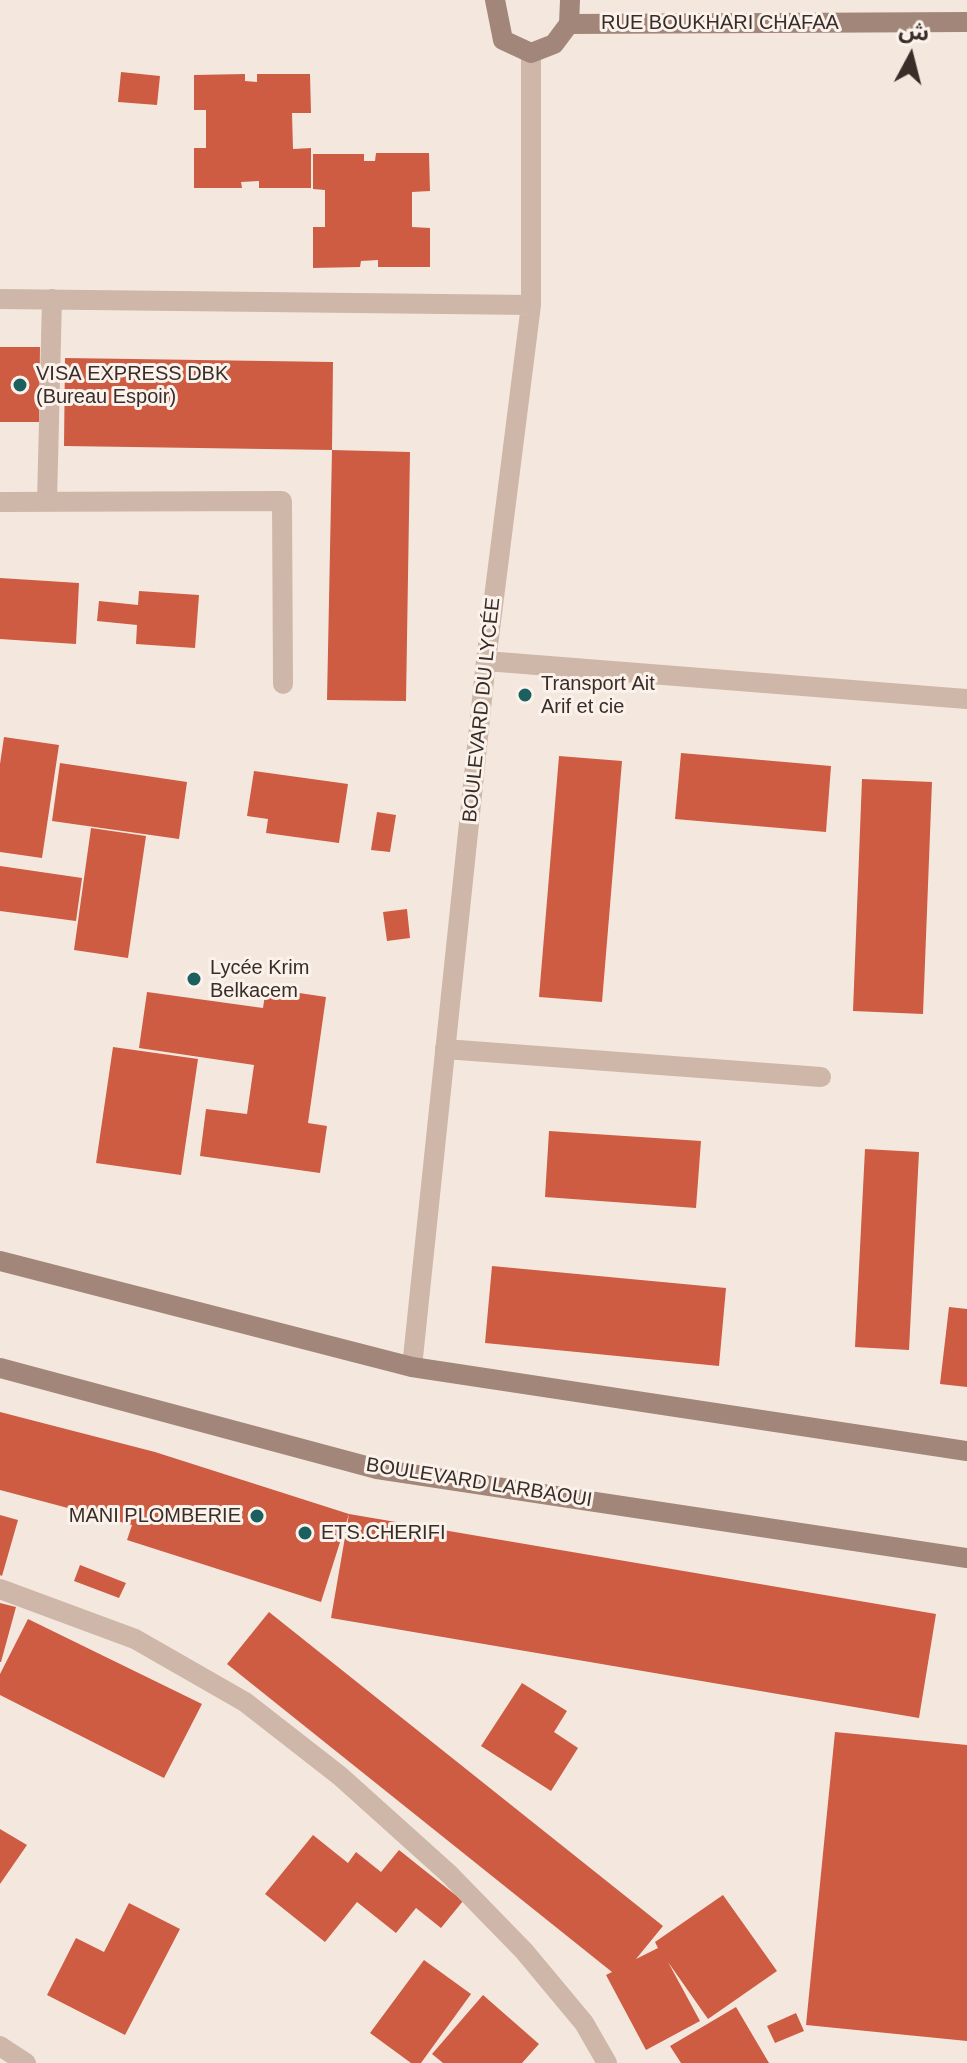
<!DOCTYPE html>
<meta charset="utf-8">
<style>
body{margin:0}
#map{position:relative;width:967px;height:2063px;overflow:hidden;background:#f4e8de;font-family:Arial,"Noto Sans Arabic",sans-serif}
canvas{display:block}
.north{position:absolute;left:871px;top:16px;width:80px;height:80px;-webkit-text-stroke:6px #fbf3eb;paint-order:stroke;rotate:7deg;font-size:22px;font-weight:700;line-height:32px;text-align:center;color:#3a2d29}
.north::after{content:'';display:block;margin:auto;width:28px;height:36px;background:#3a2d29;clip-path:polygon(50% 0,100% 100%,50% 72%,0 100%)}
</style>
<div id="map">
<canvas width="967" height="2063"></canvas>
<div class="north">ش</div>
</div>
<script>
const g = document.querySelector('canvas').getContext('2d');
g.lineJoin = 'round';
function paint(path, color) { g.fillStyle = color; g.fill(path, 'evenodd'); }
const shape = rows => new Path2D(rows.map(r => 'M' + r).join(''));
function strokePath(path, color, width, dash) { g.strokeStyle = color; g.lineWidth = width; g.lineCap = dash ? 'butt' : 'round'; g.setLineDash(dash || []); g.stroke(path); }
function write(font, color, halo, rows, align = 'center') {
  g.font = font + ' Arial,sans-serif'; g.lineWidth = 6; g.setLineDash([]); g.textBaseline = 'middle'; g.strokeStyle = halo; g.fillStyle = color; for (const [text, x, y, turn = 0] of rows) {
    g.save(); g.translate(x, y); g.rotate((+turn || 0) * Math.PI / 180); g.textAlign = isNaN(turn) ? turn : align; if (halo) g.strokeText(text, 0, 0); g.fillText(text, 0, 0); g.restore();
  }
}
paint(shape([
 [121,72,160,76,157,105,118,102],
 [245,74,245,81,257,82,257,74,310,74,311,113,292,113,293,149,311,148,311,188,259,188,259,181,241,182,242,188,194,188,194,148,206,148,206,110,194,110,194,75],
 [376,153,429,153,430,191,412,192,412,227,430,228,430,267,378,267,378,260,361,261,360,267,313,268,313,227,325,227,325,190,313,189,313,154,364,154,364,161,375,161],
 [0,347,40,347,39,422,0,422],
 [65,358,333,362,332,450,64,446],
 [332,450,410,452,406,701,327,700],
 [0,578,79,583,76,644,0,639],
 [139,591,199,595,195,648,136,644,137,625,97,621,99,601,138,605],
 [4,737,59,745,42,858,0,852,0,764],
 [681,753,831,766,826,832,675,819],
 [559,756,622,761,602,1002,539,997],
 [60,763,187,782,179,839,52,821],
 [254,771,348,784,339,843,266,833,268,819,247,816],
 [862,779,932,782,923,1014,853,1011],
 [377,812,396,815,390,852,371,850],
 [91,828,146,836,128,958,74,950],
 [0,866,82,878,76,921,0,911],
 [407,909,410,938,387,941,383,912],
 [266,988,326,997,308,1123,327,1126,320,1173,200,1156,206,1109,247,1114,254,1065,139,1048,147,992,263,1008],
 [113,1047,198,1059,181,1175,96,1163],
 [549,1131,701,1141,696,1208,545,1197],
 [865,1149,919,1152,909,1350,855,1347],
 [492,1266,726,1288,719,1366,485,1343],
 [949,1307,967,1309,967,1387,940,1384],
 [0,1412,155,1452,349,1514,321,1602,127,1540,132,1525,0,1490],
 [349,1514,936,1614,919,1718,331,1618],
 [0,1515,18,1520,2,1576,0,1575],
 [80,1565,126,1583,119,1598,74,1581],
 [0,1603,16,1607,1,1662,0,1662],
 [269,1612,663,1926,636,1959,658,1948,655,1942,723,1895,777,1971,708,2019,668,1962,700,2021,646,2050,606,1975,612,1972,227,1664],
 [28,1619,202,1704,164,1778,0,1695,0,1674],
 [522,1683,567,1711,554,1732,578,1748,551,1791,481,1746],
 [835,1732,967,1745,967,2041,806,2025],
 [0,1829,27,1845,0,1884],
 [313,1835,348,1863,356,1852,381,1872,399,1850,463,1901,441,1928,416,1908,396,1933,357,1902,325,1942,265,1894],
 [129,1903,180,1929,125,2035,47,1995,76,1938,104,1952],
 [424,1960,471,1994,421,2063,411,2063,370,2033],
 [483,1995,539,2044,522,2063,443,2063,432,2054],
 [736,2007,769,2063,681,2063,670,2046],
 [796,2013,804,2031,775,2043,767,2026]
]), '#cd5c43');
strokePath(shape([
 [445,1049,821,1077]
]), '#ceb7a9', 20);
strokePath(shape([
 [0,299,531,305],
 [0,502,282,501,283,684],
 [47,502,52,299],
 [486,661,967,699],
 [412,1367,486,661,531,305,531,53],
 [0,1589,135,1639,245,1702,340,1776,449,1874,524,1951,584,2023,607,2063],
 [0,2046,26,2063]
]), '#ceb7a9', 20);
strokePath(shape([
 [495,0,503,40,531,53,554,44,569,24,570,0],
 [569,24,967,22],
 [0,1261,412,1367,967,1451],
 [0,1368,377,1469,967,1558]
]), '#a2867a', 20);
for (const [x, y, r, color] of [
 [20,385,8,"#1b5f5f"],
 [525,695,8,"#1b5f5f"],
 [194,979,8,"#1b5f5f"],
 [257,1516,8,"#1b5f5f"],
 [305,1533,8,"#1b5f5f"]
]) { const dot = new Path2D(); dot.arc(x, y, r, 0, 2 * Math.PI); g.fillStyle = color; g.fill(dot); strokePath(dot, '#fbf3eb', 3); }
write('20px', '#3a2d29', '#fbf3eb', [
 ["RUE BOUKHARI CHAFAA",720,23],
 ["BOULEVARD DU LYCÉE",482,710,-84],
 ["BOULEVARD LARBAOUI",479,1483,9]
]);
write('20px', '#3a2d29', '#fbf3eb', [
 ["VISA EXPRESS DBK",36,374],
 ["(Bureau Espoir)",36,397],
 ["Transport Ait",541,684],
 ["Arif et cie",541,707],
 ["Lycée Krim",210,968],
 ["Belkacem",210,991],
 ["MANI PLOMBERIE",241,1516,"right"],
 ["ETS.CHERIFI",321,1533]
], 'left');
</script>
